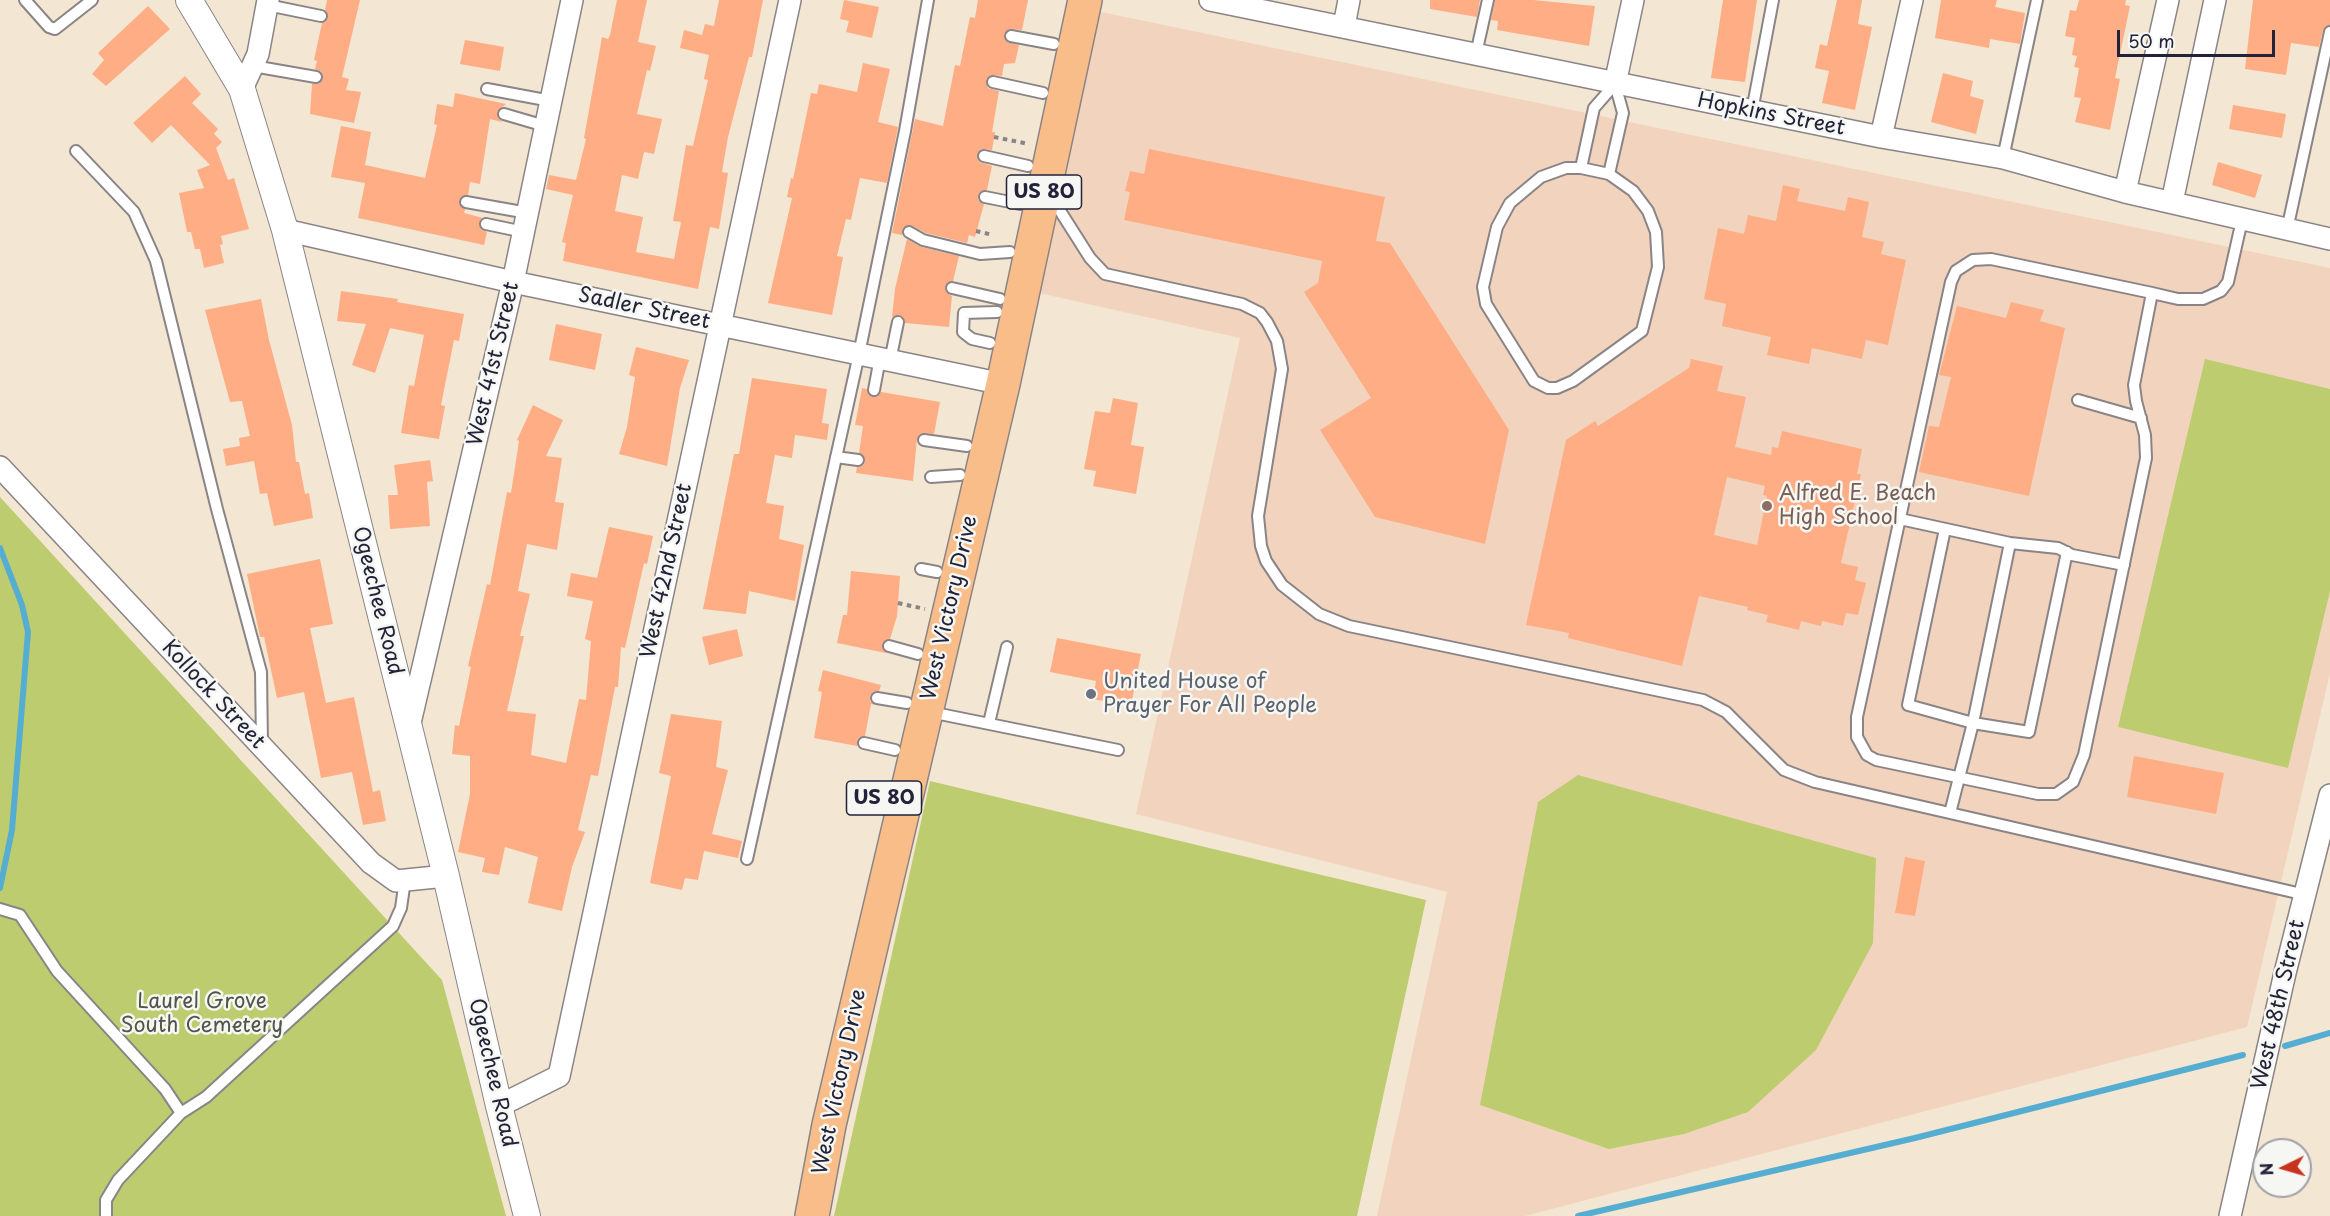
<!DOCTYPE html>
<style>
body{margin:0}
#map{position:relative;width:2330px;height:1216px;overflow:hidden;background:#f3e6d2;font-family:"Playpen Sans",sans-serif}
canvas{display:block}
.north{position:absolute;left:2252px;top:1138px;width:60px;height:60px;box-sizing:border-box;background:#f6f6f2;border:2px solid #a1a1a9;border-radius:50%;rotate:265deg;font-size:16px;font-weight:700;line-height:24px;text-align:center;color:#22223b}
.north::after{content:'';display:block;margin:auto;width:21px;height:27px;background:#c8321e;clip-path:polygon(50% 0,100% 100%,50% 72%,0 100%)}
.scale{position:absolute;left:2117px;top:30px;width:158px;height:27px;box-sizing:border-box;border:3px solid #22223b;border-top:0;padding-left:8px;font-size:18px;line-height:21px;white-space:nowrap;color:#22223b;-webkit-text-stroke:4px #f6f6f2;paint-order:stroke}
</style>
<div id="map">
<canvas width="2330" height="1216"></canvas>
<div class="north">N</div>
<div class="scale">50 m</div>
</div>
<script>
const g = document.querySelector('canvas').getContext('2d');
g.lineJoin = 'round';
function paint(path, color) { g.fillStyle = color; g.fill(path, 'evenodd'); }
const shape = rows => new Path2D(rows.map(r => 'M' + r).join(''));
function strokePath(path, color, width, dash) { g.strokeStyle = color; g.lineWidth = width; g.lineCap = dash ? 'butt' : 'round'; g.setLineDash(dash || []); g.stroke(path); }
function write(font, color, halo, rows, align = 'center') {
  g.font = font + ' "Playpen Sans",sans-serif'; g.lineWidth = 5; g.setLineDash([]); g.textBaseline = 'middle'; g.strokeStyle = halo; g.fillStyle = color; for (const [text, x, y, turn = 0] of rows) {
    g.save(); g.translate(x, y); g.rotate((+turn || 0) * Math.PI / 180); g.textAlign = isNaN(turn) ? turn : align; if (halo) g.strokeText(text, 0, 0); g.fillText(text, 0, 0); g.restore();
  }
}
paint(shape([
 [1092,10,2330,268,2330,673,2247,1027,1525,1216,1377,1216,1447,892,1136,814,1240,338,1039,293]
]), '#f2d4be');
paint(shape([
 [2205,359,2330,389,2330,591,2288,768,2118,727],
 [0,497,442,980,506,1216,0,1216],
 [1578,775,1876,858,1873,943,1816,1050,1748,1112,1684,1134,1609,1149,1480,1105,1538,802],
 [930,781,1426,900,1357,1216,834,1216]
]), '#bdcc6e');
strokePath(shape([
 [0,548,22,605,28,632,12,830,0,888],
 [2285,1046,2330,1033],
 [1578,1216,1915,1138,2243,1055]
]), '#56add2', 6);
paint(shape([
 [327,0,360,0,342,77,349,79,346,90,361,92,354,123,310,114,312,84,319,84,323,78,321,72,315,69,317,61,314,60,322,23,328,18,325,10],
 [617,0,647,0,638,42,656,46,650,71,647,70,637,114,662,119,654,154,644,152,638,179,622,175,615,211,643,217,636,252,674,259,681,222,673,221,686,145,693,146,708,80,704,79,709,55,680,48,684,30,702,35,705,24,714,26,719,0,763,0,752,57,749,57,728,137,722,172,728,173,719,229,710,227,698,289,563,261,566,243,562,242,573,195,546,189,549,175,576,180,586,139,584,138,602,37,608,39,610,35],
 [844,0,879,7,872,38,846,32,849,21,840,19],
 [978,0,1028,0,1022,30,1009,29,1004,34,1007,42,1019,45,1015,63,1004,64,1002,76,991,75,986,80,988,88,999,91,992,132,995,132,992,150,981,149,977,155,979,162,992,166,987,190,978,195,978,200,984,204,975,237,969,235,967,243,926,233,910,225,903,228,902,235,892,233,915,119,943,126,955,65,960,66,970,17,975,18],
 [1430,0,1480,0,1477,17,1430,9],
 [1495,0,1533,0,1595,6,1589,46,1497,30,1498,21,1491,20],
 [1723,0,1757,0,1745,82,1711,78],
 [1837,0,1862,0,1858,24,1872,27,1855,110,1822,103,1829,71,1815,68,1820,44,1827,46],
 [1941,0,1997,0,1995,7,2025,13,2020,44,1990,39,1989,48,1935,38],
 [2079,0,2126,0,2125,5,2130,6,2115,78,2120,79,2110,130,2075,122,2081,98,2074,97,2079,68,2074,67,2077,56,2072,55,2075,38,2065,36,2070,10,2076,11],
 [2253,0,2330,0,2330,25,2323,30,2319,47,2291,43,2286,75,2245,69],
 [148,6,170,29,106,86,92,74,104,60,98,53],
 [465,40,504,47,500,71,460,64],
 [863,63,890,69,878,122,898,127,887,183,860,178,851,220,846,219,837,256,843,257,832,315,768,303,792,198,787,197,791,178,793,179,811,93,817,94,819,84,857,92],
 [1943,73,1973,81,1970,96,1984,100,1976,134,1931,122],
 [185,76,201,94,192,103,218,129,214,134,222,142,216,148,228,180,234,178,249,229,221,236,223,244,220,245,224,263,204,268,200,249,195,249,191,232,187,232,179,193,204,188,197,170,210,165,171,125,152,143,133,123],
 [455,93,506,104,497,112,502,122,490,119,480,184,470,182,468,195,461,197,459,201,465,209,464,213,483,218,479,223,481,229,487,232,484,245,358,218,365,183,331,177,341,126,371,132,365,165,425,178,437,125,434,124,437,104,453,107],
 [2233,105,2286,114,2282,138,2229,129],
 [1149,149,1385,197,1376,241,1390,243,1509,430,1485,544,1375,517,1320,430,1371,398,1304,292,1318,283,1322,261,1124,220,1130,192,1125,191,1130,171,1144,174],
 [2218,162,2262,175,2255,198,2212,185],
 [1783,185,1800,189,1797,201,1845,211,1848,197,1869,202,1862,237,1884,242,1881,254,1906,260,1888,345,1866,340,1862,359,1812,348,1809,364,1767,355,1771,337,1722,326,1726,304,1704,299,1718,228,1744,234,1748,215,1776,221],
 [907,239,921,247,959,256,953,281,947,283,945,287,947,293,952,296,949,327,905,323,903,317,899,315,892,318,895,289],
 [341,291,398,299,397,302,464,314,459,341,454,340,441,405,445,406,439,439,401,433,409,385,414,386,424,335,390,328,375,373,352,365,366,324,337,321],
 [261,299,269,340,292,425,296,462,299,462,305,494,309,493,313,518,274,526,267,493,260,494,254,461,226,466,223,449,240,446,239,438,250,436,242,401,230,402,205,310],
 [2011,302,2044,310,2040,321,2065,328,2029,496,1919,472,1929,426,1939,427,1951,377,1939,375,1957,306,2006,318],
 [556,324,602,334,595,370,549,360],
 [636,347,689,360,680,388,667,466,619,454,627,427,635,377,629,375],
 [1691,359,1723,366,1717,391,1746,397,1735,447,1771,455,1772,447,1778,448,1782,431,1862,449,1857,474,1861,474,1841,563,1858,567,1855,580,1866,583,1858,615,1846,613,1843,626,1822,621,1821,626,1801,621,1799,630,1766,622,1768,615,1747,610,1748,607,1699,596,1682,666,1568,638,1569,633,1526,625,1566,440,1595,421,1598,426,1689,368],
 [1727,477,1765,486,1763,495,1767,496,1757,545,1714,535],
 [752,378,827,389,822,423,829,424,827,440,795,435,792,458,775,455,766,503,784,506,779,539,804,545,795,601,749,591,746,614,703,609,734,454,739,454],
 [862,388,867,389,869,395,873,397,881,392,940,402,934,434,922,433,917,438,913,481,856,473,857,467,864,465,865,460,859,453,863,426,855,425],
 [1113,398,1138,403,1131,445,1144,447,1136,494,1093,486,1096,471,1084,469,1095,411,1110,413],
 [533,405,563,420,546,456,562,458,555,502,564,503,557,550,527,544,518,591,530,594,520,636,524,636,507,711,536,714,531,755,566,763,579,699,586,700,591,641,585,639,593,601,567,596,571,573,597,578,609,527,653,536,647,564,644,563,625,648,621,647,618,687,615,687,598,776,591,775,578,830,585,832,572,867,562,911,528,903,538,857,505,847,499,875,482,872,485,858,458,852,470,794,470,756,452,754,455,725,459,726,471,667,468,666,487,584,490,585,507,492,511,493,519,441,517,440],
 [430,460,433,481,427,482,430,526,390,529,388,495,398,495,394,465],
 [320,559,333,624,310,628,326,703,354,697,373,792,380,790,386,821,363,825,352,772,321,778,304,692,277,698,264,637,260,637,247,574],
 [851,571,900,576,897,616,890,639,882,645,886,653,837,643,843,615,847,615],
 [737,629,743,656,709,665,702,637],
 [1057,638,1141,654,1131,706,1093,699,1096,681,1050,672],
 [823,670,881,685,879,691,874,691,870,696,870,701,875,705,871,704,865,736,858,738,857,746,814,738,822,692,818,691],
 [671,714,722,721,716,767,728,770,712,834,742,841,738,858,704,851,698,880,685,878,682,890,650,883,671,776,659,773],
 [2134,756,2224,773,2216,814,2127,797],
 [1905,857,1925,861,1915,916,1895,913]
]), '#fead85');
const service = shape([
 [25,0,49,27,55,29,92,0],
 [267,5,321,16],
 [1011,36,1054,44],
 [1476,54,1488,0],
 [253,66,316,77],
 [993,82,1043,93],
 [487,89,551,101],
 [1752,111,1773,0],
 [504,114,545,126],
 [76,151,134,212,156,261,217,509,261,672,262,745],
 [984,156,1028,166],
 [2003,158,2037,0],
 [1566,168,1581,168,1609,174,1633,191,1648,211,1656,232,1658,267,1642,331,1573,381,1557,388,1548,388,1534,381,1486,304,1483,287,1497,227,1510,203,1541,177,1566,168],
 [1581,168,1594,108,1615,84],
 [1609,174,1623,113,1615,84],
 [1050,195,1090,258,1105,274,1242,304,1260,313,1267,322,1277,341,1282,369,1258,516,1261,546,1266,561,1282,585,1319,614,1349,626,1703,700,1726,712,1784,770,1815,782,2306,895],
 [985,197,1020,204],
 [466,202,528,213],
 [486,224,524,232],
 [2287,230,2330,32],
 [909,232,923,240,980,254,1010,252],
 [952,288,1000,299],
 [2152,293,2134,385,2136,401,2145,435,2146,458,2084,755,2073,782,2056,794,2038,794,1876,760,1867,755,1857,737,1857,717,1951,282,1956,271,1973,260,1991,259,2152,293,2178,299,2203,299,2221,291,2228,282,2242,220],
 [990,343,972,339,963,332,964,313,997,312],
 [890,361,898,322],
 [874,390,880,358],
 [2078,400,2141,418],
 [924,440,967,446],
 [836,457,858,460],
 [931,477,960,475],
 [1900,519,2010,543,2058,548,2072,555,2124,565],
 [1945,529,1908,705,1973,723,2029,732,2067,552],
 [921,569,937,572],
 [889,646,918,654],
 [877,698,907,703],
 [930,712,1118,750],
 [989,723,1007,647],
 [864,743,895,750],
 [1950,813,1973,723,2010,543],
 [747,859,859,354,905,131,928,0],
 [0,909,20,915,57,971,165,1089,181,1113],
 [106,1216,106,1200,118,1180,181,1113,206,1097,393,926,401,908,405,880]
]);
const minor = shape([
 [1210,0,1881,137,2003,158,2125,192,2330,239],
 [1344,26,1349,0],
 [1615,84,1633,0],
 [242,89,258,54,268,0],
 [1881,137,1912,0],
 [2125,192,2168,0],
 [2172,202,2215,0],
 [285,230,513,282,1003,384],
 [0,467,371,863,396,881,446,876],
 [409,727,513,282,572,0],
 [499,1106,559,1076,790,0],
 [2230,1216,2285,973,2330,795]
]);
const tertiary = shape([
 [189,0,242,89,285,230,446,876,499,1106,527,1216]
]);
const primary = shape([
 [812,1216,829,1125,1003,384,1085,0]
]);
strokePath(service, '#8a8486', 14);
strokePath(minor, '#8a8486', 24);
strokePath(tertiary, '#8a8486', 28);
strokePath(primary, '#8a8486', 36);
strokePath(shape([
 [994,137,1029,144],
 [976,231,993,235],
 [898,603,925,609]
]), '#8a8486', 4, [4.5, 4.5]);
strokePath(service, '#fff', 10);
strokePath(minor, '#fff', 21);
strokePath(tertiary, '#fff', 26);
strokePath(primary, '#f8bd88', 33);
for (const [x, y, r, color] of [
 [1767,506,6,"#8d6e63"],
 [1091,694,6,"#6b7280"]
]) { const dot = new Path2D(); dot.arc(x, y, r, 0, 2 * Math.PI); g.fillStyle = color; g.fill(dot); strokePath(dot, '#f6f6f2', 2); }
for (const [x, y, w] of [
 [1044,192,75],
 [884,798,75]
]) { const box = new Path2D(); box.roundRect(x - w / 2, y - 17, w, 34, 4.5); g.fillStyle = '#f6f6f2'; g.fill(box); strokePath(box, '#22223b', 1.5); }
write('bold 20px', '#22223b', null, [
 ["US 80",1044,192],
 ["US 80",884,798]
]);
write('21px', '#22223b', '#f6f6f2', [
 ["Hopkins Street",1771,115,11],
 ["Sadler Street",644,309,12],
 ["West 41st Street",494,364,-77],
 ["West 42nd Street",667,571,-78],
 ["Ogeechee Road",377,601,76],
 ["West Victory Drive",950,608,-77],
 ["Kollock Street",213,695,47],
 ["West 48th Street",2279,1005,-77],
 ["Ogeechee Road",492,1073,77],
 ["West Victory Drive",840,1082,-78]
]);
write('21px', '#785e54', '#f6f6f2', [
 ["Alfred E. Beach",1779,494],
 ["High School",1779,518]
], 'left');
write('21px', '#5b616d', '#f6f6f2', [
 ["United House of",1103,682],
 ["Prayer For All People",1103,706]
], 'left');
write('21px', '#50554a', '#f6f6f2', [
 ["Laurel Grove",202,1002],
 ["South Cemetery",202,1026]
]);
</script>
